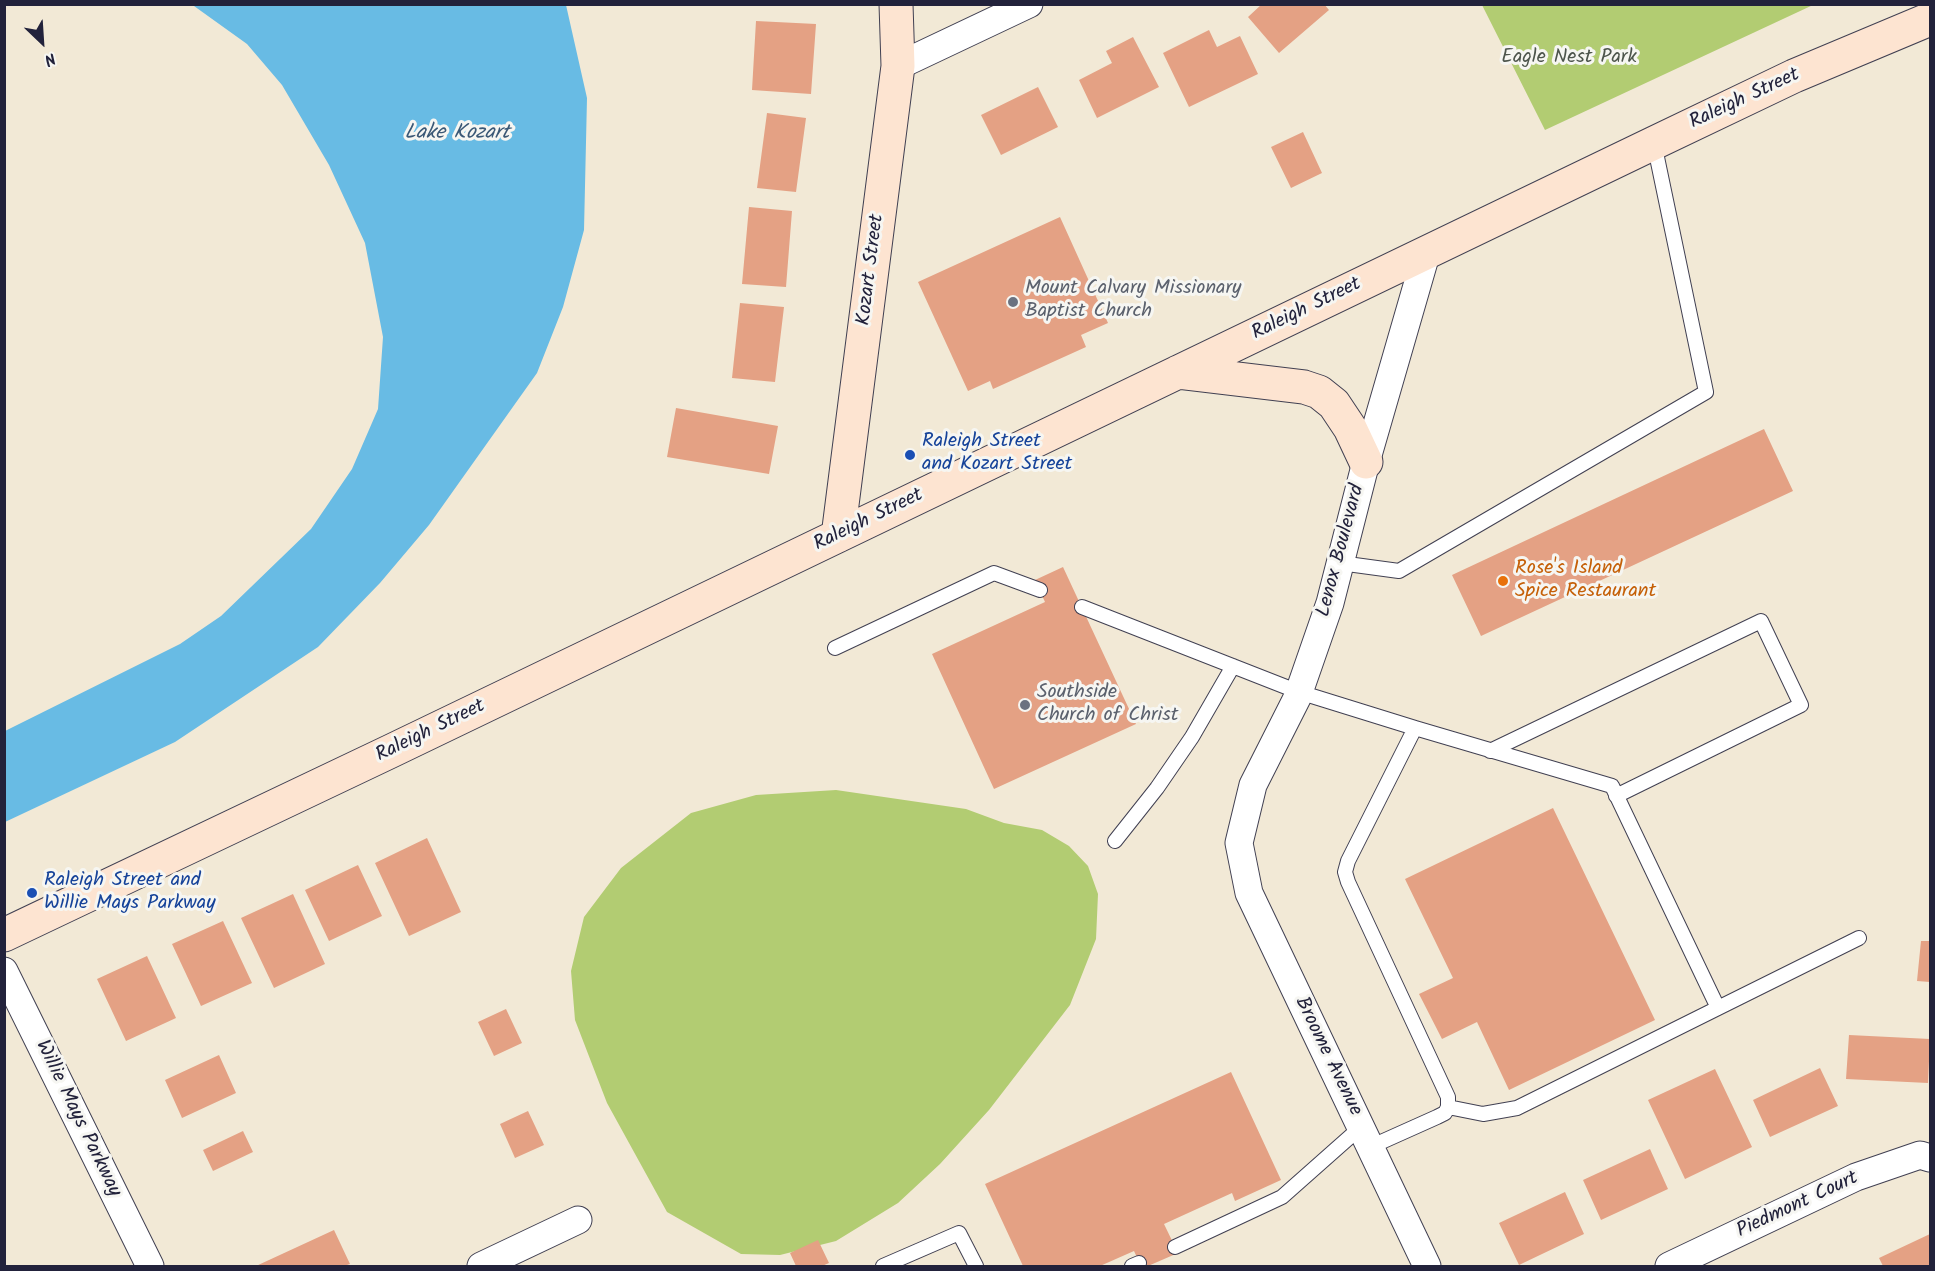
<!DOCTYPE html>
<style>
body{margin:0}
#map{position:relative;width:1935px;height:1271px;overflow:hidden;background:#f2e9d6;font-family:Kalam,sans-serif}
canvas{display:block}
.frame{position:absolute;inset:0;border:6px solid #22223b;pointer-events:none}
.north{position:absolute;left:12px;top:12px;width:60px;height:60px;-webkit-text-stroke:4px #f6f6f2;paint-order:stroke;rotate:155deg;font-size:16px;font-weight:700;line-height:24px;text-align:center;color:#22223b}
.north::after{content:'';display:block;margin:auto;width:21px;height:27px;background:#22223b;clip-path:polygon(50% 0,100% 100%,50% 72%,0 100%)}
</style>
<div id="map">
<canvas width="1935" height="1271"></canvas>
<div class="frame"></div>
<div class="north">N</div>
</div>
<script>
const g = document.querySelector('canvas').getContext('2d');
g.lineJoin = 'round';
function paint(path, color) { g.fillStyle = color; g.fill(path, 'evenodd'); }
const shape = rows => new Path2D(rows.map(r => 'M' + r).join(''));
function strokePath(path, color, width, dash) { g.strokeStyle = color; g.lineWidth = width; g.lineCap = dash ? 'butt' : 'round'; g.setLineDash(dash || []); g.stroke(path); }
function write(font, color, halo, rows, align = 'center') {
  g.font = font + ' Kalam,sans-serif'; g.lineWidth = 6; g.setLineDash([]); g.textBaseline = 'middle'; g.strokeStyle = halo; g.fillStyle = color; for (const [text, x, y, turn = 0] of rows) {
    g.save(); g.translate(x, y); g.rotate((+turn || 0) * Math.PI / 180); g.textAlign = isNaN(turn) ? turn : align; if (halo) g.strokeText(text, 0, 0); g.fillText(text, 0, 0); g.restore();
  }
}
paint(shape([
 [1482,5,1813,5,1545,130],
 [836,790,966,809,1004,823,1042,830,1069,846,1088,866,1098,894,1096,939,1070,1005,989,1110,940,1164,898,1203,836,1241,780,1255,741,1254,667,1212,607,1103,575,1020,571,971,584,917,621,868,691,813,756,795]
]), '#b2cc72');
paint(shape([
 [189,5,566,5,587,98,584,230,563,307,537,373,429,525,380,583,318,647,175,742,5,822,5,731,180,644,221,616,311,529,352,469,378,409,383,337,365,243,329,165,282,85,247,44,194,6]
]), '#68bbe4');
paint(shape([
 [1262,4,1324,4,1329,10,1279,53,1248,17],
 [756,21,816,24,811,94,752,90],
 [1209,30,1217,47,1240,36,1258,74,1189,107,1163,53],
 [1133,37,1159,87,1097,118,1079,80,1112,63,1106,51],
 [1038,87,1058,127,1001,155,981,115],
 [767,113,806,118,796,192,757,188],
 [1303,132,1322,173,1291,188,1271,147],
 [749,207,792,211,786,287,742,284],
 [1060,217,1108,323,1081,335,1086,347,993,389,990,381,968,391,918,282],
 [740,303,784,307,775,382,732,378],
 [676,408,778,426,769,474,667,457],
 [1764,429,1793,491,1481,636,1452,575],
 [1063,567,1136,724,994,789,932,654,1045,602,1035,580],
 [1553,808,1655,1020,1509,1090,1477,1022,1442,1039,1419,994,1453,978,1405,879],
 [427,838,461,912,409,936,375,863],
 [358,865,382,916,329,941,305,890],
 [293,894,325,964,274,988,241,918],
 [223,921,252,983,201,1006,172,944],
 [1921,941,1930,941,1930,982,1917,981],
 [147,956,176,1018,126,1041,97,979],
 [506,1009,522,1043,494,1056,478,1022],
 [1849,1035,1930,1039,1928,1083,1846,1079],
 [219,1055,236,1093,182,1118,165,1080],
 [1820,1068,1838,1106,1770,1137,1753,1100],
 [1715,1069,1752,1147,1685,1179,1648,1100],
 [1231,1072,1281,1180,1235,1201,1232,1193,1164,1224,1178,1253,1148,1266,1141,1266,1134,1251,1100,1266,1023,1266,985,1184],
 [528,1111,544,1145,515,1158,500,1124],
 [243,1131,253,1152,213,1171,203,1150],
 [1650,1149,1668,1189,1601,1220,1583,1180],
 [1565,1192,1584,1234,1519,1265,1499,1223],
 [334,1230,350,1264,344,1266,256,1266],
 [1930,1234,1930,1266,1883,1266,1879,1258],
 [818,1240,829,1263,822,1266,796,1266,790,1253]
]), '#e4a184');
const lane = shape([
 [1340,563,1399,571,1706,392,1654,143],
 [1082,607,1299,692,1415,728,1348,861,1345,872,1348,882,1448,1097,1448,1107,1445,1113,1437,1117,1370,1147],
 [835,648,994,573,1040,590],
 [1415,728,1612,786,1718,1008,1517,1108,1483,1114,1448,1107],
 [1490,751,1761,621,1801,705,1616,796],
 [1115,841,1157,788,1192,737,1233,666],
 [1718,1008,1859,938],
 [1175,1247,1282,1197,1361,1127],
 [883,1266,959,1233,976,1266],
 [1132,1266,1139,1263]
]);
const street = shape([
 [898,66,1029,4],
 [4,971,150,1266],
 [481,1266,578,1220],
 [1427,1266,1249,893,1239,843,1253,785,1297,698,1330,603,1366,462,1427,251],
 [1669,1266,1856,1177,1920,1155,1930,1158]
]);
const secondary = shape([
 [1178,372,1304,387,1319,392,1334,404,1350,428,1366,462],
 [838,536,898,66,896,4],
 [4,935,389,752,1654,143,1794,76,1930,19]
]);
strokePath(lane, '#414052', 16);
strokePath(street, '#414052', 29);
strokePath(secondary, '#414052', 35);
strokePath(lane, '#fff', 14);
strokePath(street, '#fff', 27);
strokePath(secondary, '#fde4d1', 33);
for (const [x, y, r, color] of [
 [1013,302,6,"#6b7280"],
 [910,455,6,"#1a4fb4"],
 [1503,581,6,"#e8710a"],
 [1025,705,6,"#6b7280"],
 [32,893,6,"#1a4fb4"]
]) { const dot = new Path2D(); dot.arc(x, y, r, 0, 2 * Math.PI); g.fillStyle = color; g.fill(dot); strokePath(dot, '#f6f6f2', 2); }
write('20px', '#4d554c', '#f6f6f2', [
 ["Eagle Nest Park",1569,59]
]);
write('20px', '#22223b', '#f6f6f2', [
 ["Raleigh Street",1745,100,-25],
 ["Kozart Street",872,270,-83],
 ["Raleigh Street",1307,310,-26],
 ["Raleigh Street",869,521,-26],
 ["Lenox Boulevard",1342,551,-75],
 ["Raleigh Street",431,732,-26],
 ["Broome Avenue",1327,1057,64],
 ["Willie Mays Parkway",77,1119,64],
 ["Piedmont Court",1798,1206,-25]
]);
write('20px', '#5b616d', '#f6f6f2', [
 ["Mount Calvary Missionary",1025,290],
 ["Baptist Church",1025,313],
 ["Southside",1037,694],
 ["Church of Christ",1037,717]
], 'left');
write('20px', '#164399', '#f6f6f2', [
 ["Raleigh Street",922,443],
 ["and Kozart Street",922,466],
 ["Raleigh Street and",44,882],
 ["Willie Mays Parkway",44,905]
], 'left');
write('20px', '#c56008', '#f6f6f2', [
 ["Rose's Island",1515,570],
 ["Spice Restaurant",1515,593]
], 'left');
write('italic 21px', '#3a5876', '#f6f6f2', [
 ["Lake Kozart",457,134]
]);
</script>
